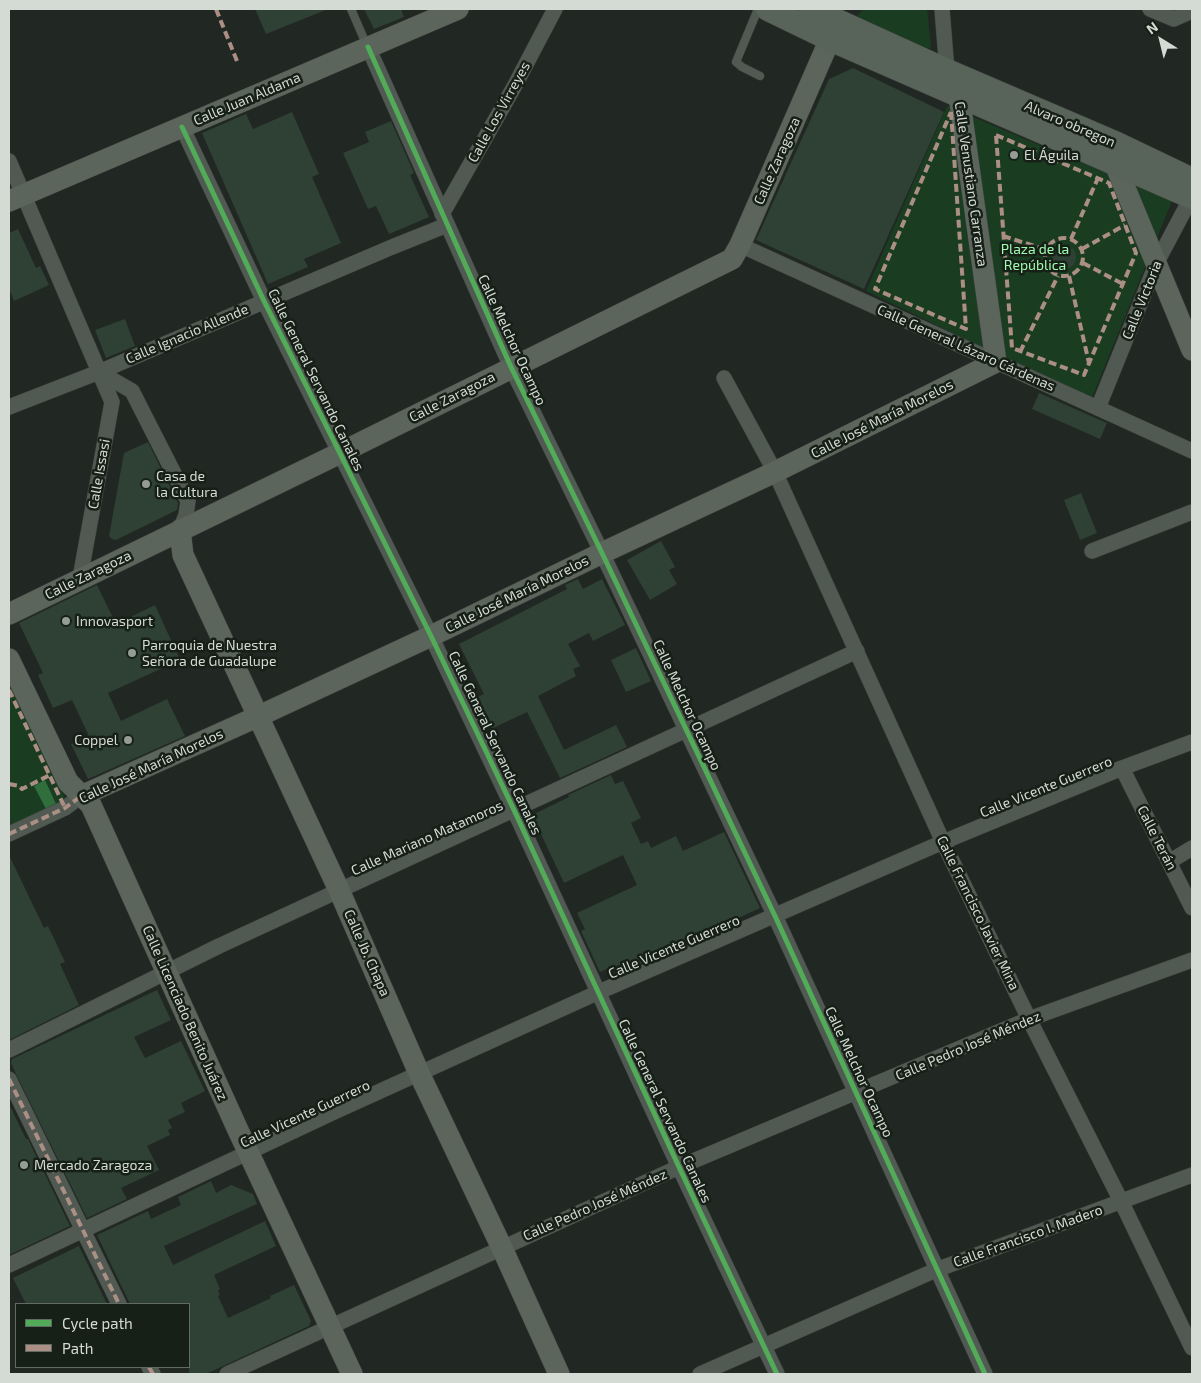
<!DOCTYPE html>
<meta charset="utf-8">
<style>
body{margin:0}
#map{position:relative;width:1201px;height:1383px;overflow:hidden;background:#212722;font-family:"Exo 2",sans-serif}
canvas{display:block}
.frame{position:absolute;inset:0;border:10px solid #d4dbd5;pointer-events:none}
.legend{position:absolute;left:15px;top:1303px;width:175px;height:65px;box-sizing:border-box;background:#162017;border:1px solid #626b63;margin:0;padding:6px 9px;list-style:none;font-size:15px;color:#d4dbd5}
.legend li{display:flex;align-items:center;gap:10px;height:25px}
.legend b{width:25px;border:1px solid #626b63}
.north{position:absolute;left:1136px;top:15px;width:50px;height:50px;-webkit-text-stroke:4px #162017;paint-order:stroke;rotate:324deg;font-size:14px;font-weight:700;line-height:20px;text-align:center;color:#d4dbd5}
.north::after{content:'';display:block;margin:auto;width:18px;height:22px;background:#d4dbd5;clip-path:polygon(50% 0,100% 100%,50% 72%,0 100%)}
</style>
<div id="map">
<canvas width="1201" height="1383"></canvas>
<div class="frame"></div>
<ul class="legend">
<li><b style="height:6px;background:#51ab58"></b>Cycle path</li>
<li><b style="height:6px;background:#ac8f84"></b>Path</li>
</ul>
<div class="north">N</div>
</div>
<script>
const g = document.querySelector('canvas').getContext('2d');
g.lineJoin = 'round';
function paint(path, color) { g.fillStyle = color; g.fill(path, 'evenodd'); }
const shape = rows => new Path2D(rows.map(r => 'M' + r).join(''));
function strokePath(path, color, width, dash) { g.strokeStyle = color; g.lineWidth = width; g.lineCap = dash ? 'butt' : 'round'; g.setLineDash(dash || []); g.stroke(path); }
function write(font, color, halo, rows, align = 'center') {
  g.font = font + ' "Exo 2",sans-serif'; g.lineWidth = 5; g.setLineDash([]); g.textBaseline = 'middle'; g.strokeStyle = halo; g.fillStyle = color; for (const [text, x, y, turn = 0] of rows) {
    g.save(); g.translate(x, y); g.rotate((+turn || 0) * Math.PI / 180); g.textAlign = isNaN(turn) ? turn : align; if (halo) g.strokeText(text, 0, 0); g.fillText(text, 0, 0); g.restore();
  }
}
paint(shape([
 [863,9,927,9,931,48,924,49,857,16],
 [947,106,1172,201,1091,400,866,291],
 [9,679,67,802,9,829]
]), '#1a3d21');
paint(shape([
 [45,780,56,804,46,809,34,786]
]), '#306e3c');
paint(shape([
 [255,9,328,9,266,34],
 [364,9,401,9,404,17,374,29],
 [853,68,944,112,864,289,756,240,829,79],
 [292,112,319,174,312,177,341,243,304,259,308,267,268,284,202,133,246,114,253,129],
 [391,121,414,173,410,175,429,217,389,234,376,206,368,209,343,153,369,142,365,132],
 [18,229,36,268,40,266,49,285,14,301,9,288,9,233],
 '1052 257a12 12 0 1 1 24 0a12 12 0 1 1-24 0Z',
 [125,319,135,346,106,358,95,330],
 [1039,393,1107,423,1100,439,1032,409],
 [148,442,178,503,177,510,116,540,112,539,109,536,124,453],
 [1081,493,1097,533,1080,540,1064,500],
 [661,541,675,567,669,570,677,584,650,600,627,560],
 [578,579,583,589,602,579,625,625,593,641,589,633,568,644,580,666,573,669,576,676,538,696,564,750,616,725,627,747,560,778,527,712,491,729,478,697,484,694,459,644,567,589,565,585],
 [97,585,116,624,155,605,180,660,108,693,121,721,167,699,185,736,88,779,71,744,89,736,72,700,53,708,38,675,43,673,19,623],
 [636,648,651,681,626,692,611,660],
 [611,775,615,784,623,781,641,818,631,823,641,844,648,841,651,848,676,836,683,851,724,832,760,908,618,974,614,966,600,972,581,931,585,929,577,913,637,885,623,855,564,883,532,815,569,797,568,795],
 [9,855,44,928,48,926,58,947,65,962,60,964,79,1005,9,1040],
 [157,990,171,1020,134,1037,145,1058,181,1041,205,1091,181,1103,185,1112,168,1120,172,1128,168,1130,170,1135,147,1146,159,1170,121,1188,127,1199,87,1218,15,1072,11,1063,12,1059],
 [9,1104,26,1139,28,1139,70,1226,9,1255],
 [211,1181,216,1193,231,1185,253,1194,257,1204,164,1246,173,1265,265,1221,276,1246,214,1275,220,1289,218,1290,220,1295,218,1296,228,1318,271,1298,270,1296,294,1285,311,1321,309,1326,206,1374,189,1374,189,1304,130,1304,97,1235,148,1211,151,1219,181,1205,178,1197],
 [79,1246,107,1304,26,1304,13,1278]
]), '#2f4035');
const lane = shape([
 [351,9,367,46],
 [758,9,736,62,742,67,760,76]
]);
const street = shape([
 [942,9,947,71],
 [1150,9,1174,19,1192,11],
 [368,47,511,367,602,553,775,916,985,1374],
 [182,127,264,301,431,636,514,810,679,1167,777,1374],
 [9,161,112,402,80,578],
 [442,214,514,87,555,9],
 [740,245,1192,451],
 [99,372,132,391,188,501,186,515,180,530],
 [724,378,775,472,943,842,1029,1019,1121,1201,1192,1348],
 [9,407,99,372,392,247,447,225],
 [1098,408,1157,262,1192,196],
 [1092,551,1192,512],
 [1122,768,1192,908],
 [9,834,65,808,81,796],
 [1169,862,1192,848],
 [9,1050,219,946,857,651],
 [9,1079,119,1304],
 [9,1265,334,1112,599,992,943,842,1122,768,1192,742],
 [149,1367,153,1374],
 [227,1374,679,1167,1029,1019,1192,960],
 [700,1374,936,1270,1192,1175]
]);
const secondary = shape([
 [1115,164,1192,350],
 [9,201,458,9],
 [180,530,183,555,339,890,419,1073,502,1248,559,1374],
 [9,614,340,453,732,259,740,245,830,39],
 [9,659,68,782,91,805,237,1128,352,1374],
 [81,796,259,716,431,636,602,553,775,472,996,362,959,95,952,82]
]);
const primary = shape([
 [768,9,830,39,1192,197],
 [811,9,947,71,1117,144,1186,177]
]);
strokePath(lane, '#3e433f', 9);
strokePath(street, '#3e433f', 16);
strokePath(secondary, '#3e433f', 22);
strokePath(primary, '#3e433f', 25);
strokePath(lane, '#515a52', 8);
strokePath(street, '#515a52', 15);
strokePath(secondary, '#5b655c', 21);
strokePath(primary, '#586359', 24);
strokePath(shape([
 [216,9,237,61],
 [951,112,966,329,875,289,951,112],
 [996,135,1109,183,1136,253,1084,375,1012,348,996,135],
 [1003,236,1047,250],
 '1045 257a19 19 0 1 1 38 0a19 19 0 1 1-38 0Z',
 [1071,239,1098,178],
 [1082,249,1125,225],
 [1083,263,1123,284],
 [1069,276,1089,363],
 [1020,352,1058,276],
 [9,690,65,808],
 [9,784,19,786,22,789,50,775],
 [9,834,65,808,81,796],
 [9,1079,119,1304],
 [149,1367,153,1374]
]), '#ac8f84', 4, [8, 4]);
strokePath(shape([
 [368,47,511,367,602,553,775,916,985,1374],
 [182,127,264,301,431,636,514,810,679,1167,777,1374]
]), '#51ab58', 5);
for (const [x, y, r, color] of [
 [1014,155,5,"#959c96"],
 [146,484,5,"#959c96"],
 [66,621,5,"#959c96"],
 [132,653,5,"#959c96"],
 [128,740,5,"#959c96"],
 [24,1165,5,"#959c96"]
]) { const dot = new Path2D(); dot.arc(x, y, r, 0, 2 * Math.PI); g.fillStyle = color; g.fill(dot); strokePath(dot, '#162017', 2); }
write('14px', '#d4dbd5', '#162017', [
 ["Calle Juan Aldama",247,99,-23],
 ["Calle Los Virreyes",499,112,-61],
 ["Alvaro obregon",1070,124,23],
 ["Calle Zaragoza",777,161,-66],
 ["Calle Venustiano Carranza",971,184,82],
 ["Calle Victoria",1142,300,-68],
 ["Calle Ignacio Allende",187,334,-23],
 ["Calle Melchor Ocampo",512,340,65],
 ["Calle General Lázaro Cárdenas",966,348,24],
 ["Calle General Servando Canales",316,380,64],
 ["Calle Zaragoza",452,397,-27],
 ["Calle José María Morelos",882,419,-27],
 ["Calle Issasi",99,474,-80],
 ["Calle Zaragoza",88,575,-26],
 ["Calle José María Morelos",517,594,-26],
 ["Calle Melchor Ocampo",687,705,65],
 ["Calle General Servando Canales",495,743,65],
 ["Calle José María Morelos",151,766,-25],
 ["Calle Vicente Guerrero",1046,787,-22],
 ["Calle Mariano Matamoros",427,838,-24],
 ["Calle Terán",1157,838,63],
 ["Calle Francisco Javier Mina",978,913,64],
 ["Calle Vicente Guerrero",674,947,-23],
 ["Calle Jb. Chapa",367,953,66],
 ["Calle Licenciado Benito Juárez",185,1013,66],
 ["Calle Pedro José Méndez",968,1046,-23],
 ["Calle Melchor Ocampo",859,1072,65],
 ["Calle General Servando Canales",665,1111,65],
 ["Calle Vicente Guerrero",305,1114,-25],
 ["Calle Pedro José Méndez",595,1205,-24],
 ["Calle Francisco I. Madero",1028,1236,-20]
]);
write('14px', '#d4dbd5', '#162017', [
 ["El Águila",1024,155],
 ["Casa de",156,476],
 ["la Cultura",156,492],
 ["Innovasport",76,621],
 ["Parroquia de Nuestra",142,645],
 ["Señora de Guadalupe",142,661],
 ["Coppel",118,740,"right"],
 ["Mercado Zaragoza",34,1165]
], 'left');
write('14px', '#9ffaad', '#162017', [
 ["Plaza de la",1035,249],
 ["República",1035,265]
]);
</script>
